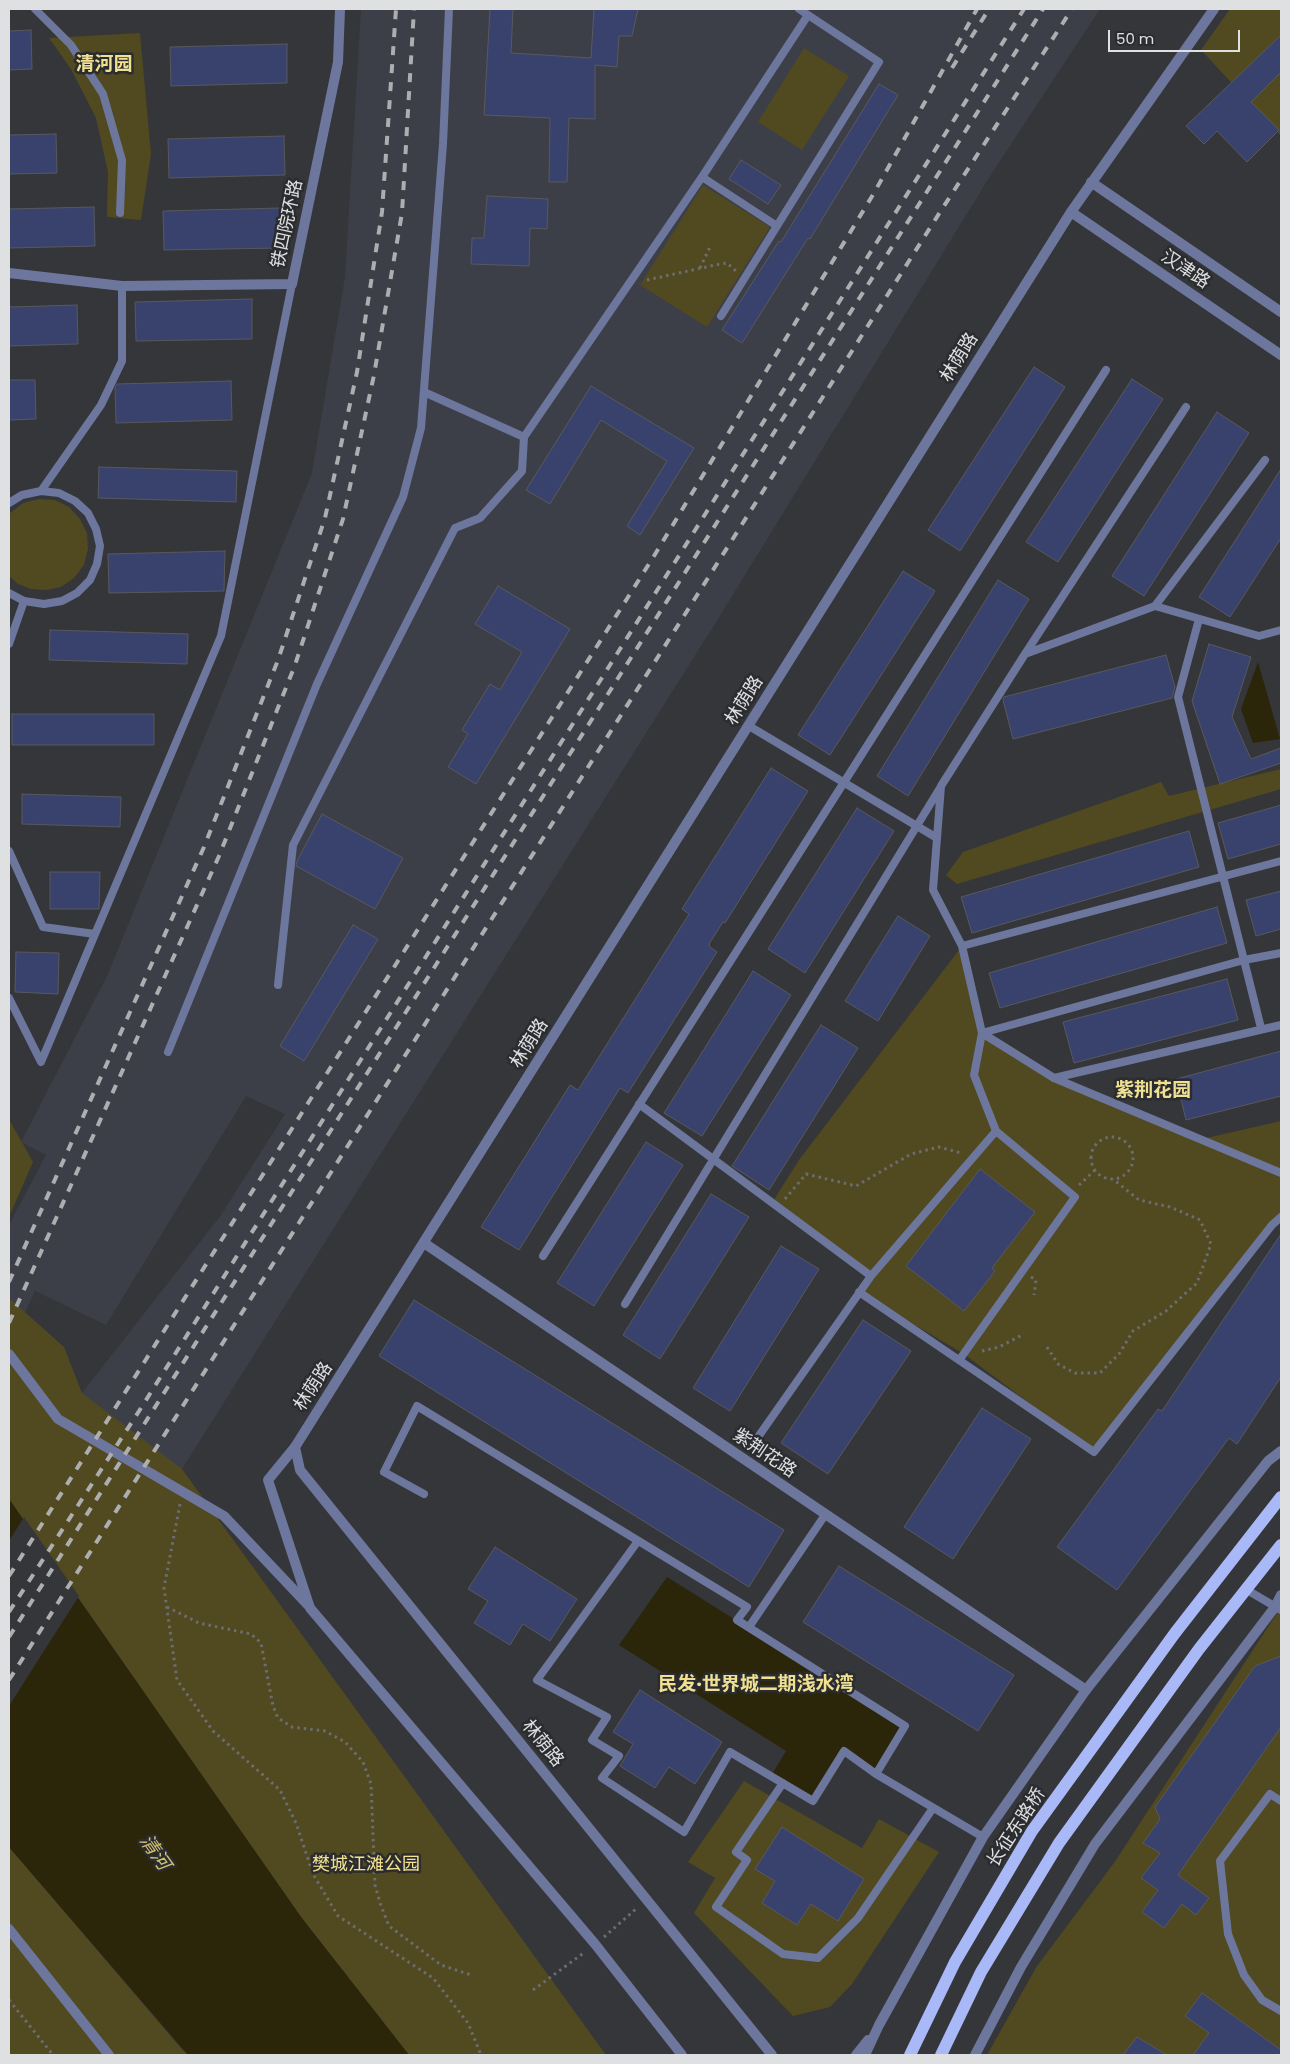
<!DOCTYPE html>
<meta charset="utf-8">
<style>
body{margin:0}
#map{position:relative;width:1290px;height:2064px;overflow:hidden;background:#353639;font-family:Poppins,sans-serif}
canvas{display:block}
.frame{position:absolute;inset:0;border:10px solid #dfe0e2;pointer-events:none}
.scale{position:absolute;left:1108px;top:30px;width:132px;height:22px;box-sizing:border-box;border:2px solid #dfe0e2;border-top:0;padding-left:6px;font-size:15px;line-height:18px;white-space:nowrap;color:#dfe0e2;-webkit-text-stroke:4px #2b2c2f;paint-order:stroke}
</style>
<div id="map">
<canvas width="1290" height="2064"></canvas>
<div class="frame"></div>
<div class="scale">50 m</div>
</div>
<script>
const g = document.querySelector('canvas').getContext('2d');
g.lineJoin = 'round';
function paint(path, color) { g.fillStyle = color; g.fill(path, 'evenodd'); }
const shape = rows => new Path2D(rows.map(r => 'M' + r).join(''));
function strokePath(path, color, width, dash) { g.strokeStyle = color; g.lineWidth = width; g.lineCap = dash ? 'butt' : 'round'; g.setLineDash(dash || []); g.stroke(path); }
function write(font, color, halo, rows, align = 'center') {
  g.font = font + ' Poppins,"Noto Sans SC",sans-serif'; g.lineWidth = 5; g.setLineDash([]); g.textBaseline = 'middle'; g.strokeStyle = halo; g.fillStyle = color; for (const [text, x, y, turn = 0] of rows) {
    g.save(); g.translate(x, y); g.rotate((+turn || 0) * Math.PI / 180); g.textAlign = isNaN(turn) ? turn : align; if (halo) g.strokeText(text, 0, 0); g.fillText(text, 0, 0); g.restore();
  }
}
paint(shape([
 [361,9,1100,9,992,173,718,619,182,1469,160,1470,9,1706,85,1421,82,1393,221,1215,285,1114,246,1096,106,1325,35,1291,9,1348,9,1225,46,1155,21,1142,108,974,312,473,345,277]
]), '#3d3f48');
paint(shape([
 [1230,9,1281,9,1281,136,1201,50],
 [140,33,151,154,141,220,107,217,108,172,96,118,71,69,49,38],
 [804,48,849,76,802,150,758,122],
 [703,185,770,227,707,327,640,285],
 [39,499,55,500,69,507,80,519,87,533,88,549,84,565,74,578,61,587,46,590,31,589,18,584,9,576,9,514,23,503],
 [1281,769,1281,789,957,884,946,875,963,852,1161,782,1169,796],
 [962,946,982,1033,1054,1078,1202,1139,1281,1121,1281,1217,1094,1452,964,1354,859,1292,870,1276,772,1203,799,1160],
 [9,1119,33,1162,9,1217],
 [9,1298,64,1347,82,1393,182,1469,606,2055,409,2055,301,1917,9,1499],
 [1281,1607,1281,2055,987,2055,1037,1966,1114,1863],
 [744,1781,862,1848,879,1819,939,1852,852,1984,830,2007,793,2016,694,1913,715,1878,688,1862],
 [9,1847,180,2047,188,2055,9,2055]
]), '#514920');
paint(shape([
 [1258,662,1280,739,1253,743,1241,709],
 [9,1499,301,1917,409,2055,188,2055,9,1847],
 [667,1577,905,1726,876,1774,844,1751,813,1801,771,1776,786,1751,619,1645]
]), '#2b2509');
paint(shape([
 [24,1517,79,1596,9,1706,9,1541]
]), '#353639');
const building = shape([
 [490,9,513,9,511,53,591,58,594,9,638,9,632,36,619,36,617,67,595,65,595,119,569,118,567,182,549,182,550,118,484,115,490,9],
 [31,30,32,69,9,70,9,31,31,30],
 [1281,35,1281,72,1251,102,1279,130,1247,162,1217,131,1204,144,1186,126,1281,35],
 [287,44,287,83,171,86,170,47,287,44],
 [879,84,898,95,810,239,808,238,742,343,722,330,779,241,781,242,879,84],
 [56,134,57,173,9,174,9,135,56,134],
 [284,136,285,175,169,178,168,139,284,136],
 [741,160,781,185,768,204,729,179,741,160],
 [487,196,548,199,547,229,530,228,529,266,471,264,472,238,484,238,487,196],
 [94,207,95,246,9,248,9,209,94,207],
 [280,208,280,248,164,250,163,211,280,208],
 [252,299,252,339,136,341,135,302,252,299],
 [77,305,78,344,9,346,9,307,77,305],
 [1034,367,1065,387,960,551,928,530,1034,367],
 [1132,379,1163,399,1058,562,1026,542,1132,379],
 [9,380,35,380,36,419,9,420,9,380],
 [231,381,232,420,116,423,115,388,117,384,231,381],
 [591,386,694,448,640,535,627,526,667,461,601,420,550,504,526,490,591,386],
 [1217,412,1249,433,1144,596,1112,576,1217,412],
 [99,467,237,471,236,502,98,498,99,467],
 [1281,469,1281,538,1230,617,1199,597,1281,469],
 [225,551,224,591,109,593,108,554,225,551],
 [903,571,935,591,830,755,798,735,903,571],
 [998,580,1029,599,908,796,877,776,998,580],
 [498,586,570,629,476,784,448,767,468,734,462,730,490,684,500,690,522,652,475,624,498,586],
 [50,630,188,634,187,664,49,660,50,630],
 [1209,644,1251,657,1232,717,1251,759,1281,748,1281,763,1220,784,1192,701,1209,644],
 [1166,655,1175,687,1172,698,1013,739,1003,700,1004,697,1166,655],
 [12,714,154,714,154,745,12,745,12,714],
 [771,768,808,791,725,923,723,922,709,944,710,947,717,952,628,1093,620,1088,519,1250,481,1227,570,1085,578,1090,689,914,682,909,771,768],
 [22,794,121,797,120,827,22,824,22,794],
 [1281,805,1281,844,1228,859,1218,823,1281,805],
 [857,808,894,831,805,973,768,949,857,808],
 [322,814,403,858,375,909,296,866,297,861,322,814],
 [1189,831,1199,867,972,933,961,897,1189,831],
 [50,872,100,872,99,909,50,909,50,872],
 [1281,891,1281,929,1256,936,1246,900,1281,891],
 [1217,907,1227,943,1000,1008,989,973,1217,907],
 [898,916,930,936,878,1021,845,1001,898,916],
 [353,925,378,939,304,1061,280,1046,353,925],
 [16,952,59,953,58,994,15,992,16,952],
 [753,971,791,995,702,1136,664,1113,753,971],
 [1227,979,1238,1020,1074,1063,1063,1022,1227,979],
 [821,1025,858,1048,769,1190,732,1166,821,1025],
 [1281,1051,1281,1096,1186,1120,1176,1079,1281,1051],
 [646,1142,683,1165,594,1306,557,1283,646,1142],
 [980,1169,1035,1212,992,1268,995,1271,964,1311,906,1266,980,1169],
 [711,1194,749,1217,660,1359,623,1335,711,1194],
 [1281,1234,1281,1377,1237,1444,1229,1438,1117,1590,1057,1547,1158,1409,1162,1411,1281,1234],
 [781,1246,819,1269,730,1411,693,1388,781,1246],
 [414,1300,784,1530,749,1587,379,1356,414,1300],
 [863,1320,911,1351,828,1474,781,1443,863,1320],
 [982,1408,1031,1439,953,1559,904,1527,982,1408],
 [495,1547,577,1599,550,1641,523,1624,510,1645,474,1623,488,1601,468,1589,495,1547],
 [839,1566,1014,1675,978,1731,803,1622,839,1566],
 [1281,1656,1281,1727,1178,1875,1209,1898,1196,1915,1182,1904,1164,1928,1142,1912,1158,1890,1141,1878,1160,1853,1143,1843,1160,1819,1155,1807,1255,1666,1281,1656],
 [640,1690,722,1742,695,1784,669,1767,655,1788,620,1766,633,1744,613,1732,640,1690],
 [782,1827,864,1879,838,1921,811,1904,797,1925,762,1903,775,1881,755,1869,782,1827],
 [1202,1993,1281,2050,1281,2055,1193,2055,1209,2033,1185,2016,1202,1993],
 [1137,2037,1167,2055,1123,2055,1137,2037]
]);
paint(building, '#39426d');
strokePath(building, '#58595d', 1);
strokePath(shape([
 [700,268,711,245],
 [647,280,720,264,727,263,736,271],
 '1091 1158a21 21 0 1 1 42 0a21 21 0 1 1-42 0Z',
 [1079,1185,1095,1170],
 [785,1199,806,1174,856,1186,911,1154,939,1147,961,1153],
 [1031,1277,1036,1280,1034,1295],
 [1047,1347,1058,1364,1075,1373,1100,1373,1119,1354,1133,1331,1166,1311,1197,1283,1211,1244,1200,1220,1170,1207,1139,1200,1113,1179],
 [982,1351,999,1347,1024,1334],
 [180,1504,164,1588,177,1680,213,1731,280,1790,296,1823,313,1874,338,1916,433,1978,468,2023,481,2055],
 [167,1607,199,1623,251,1634,261,1643,273,1706,278,1718,292,1727,325,1731,345,1742,363,1762,371,1784,375,1885,380,1903,389,1926,441,1965,471,1975],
 [604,1937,637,1908],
 [533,1990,585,1952],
 [9,2000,53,2055]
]), '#6c6d70', 3, [2.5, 4]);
strokePath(shape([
 [35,9,71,45,103,94,122,160,120,213],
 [702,177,777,226],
 [721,316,879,62,799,9],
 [424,392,524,437,702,177,808,15],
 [41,491,101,405,122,361,122,286],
 [9,503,22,495,41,491,59,493,75,501,88,513,96,529,100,546,97,564,90,580,77,593,62,601,44,604,24,601,9,593],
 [1155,606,1265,460],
 [1199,619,1178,697,1261,1028],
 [1281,630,1259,636,1155,606,1025,654,941,786,933,890,962,946,982,1033,1054,1078,1281,1173],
 [9,644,24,601],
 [1025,654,1186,407],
 [749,726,937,838],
 [9,851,43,927,95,934],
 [962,946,1281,861],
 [278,985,293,845,455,528,480,518,522,471,524,437],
 [9,998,41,1062,221,636,292,284],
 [168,1052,317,684,403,497,421,428,443,144,449,9],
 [1054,1078,1281,1025],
 [639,1104,871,1276,996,1131,974,1075,982,1033,1244,960,1281,953],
 [543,1256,1106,370],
 [859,1292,1094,1452,1272,1225,1281,1217],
 [625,1304,940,788],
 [960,1359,1075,1197,996,1131],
 [751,1447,871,1276],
 [424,1494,384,1472,417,1406,747,1607,737,1620,905,1726,876,1774,983,1837],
 [638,1541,537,1680,607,1717,592,1740,619,1756,602,1778,684,1832,730,1752,813,1801,844,1751,876,1774],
 [1247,1590,1281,1610],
 [749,1627,825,1515],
 [783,1783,736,1852,747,1860,716,1907,783,1954,818,1958,858,1918,933,1808],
 [1281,1801,1270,1794,1220,1861,1228,1934,1244,1975,1262,2000,1281,2011]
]), '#6d779e', 8);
strokePath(shape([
 [9,273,122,286,292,284,338,62,340,9],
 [424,1243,1086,1690],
 [9,1354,58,1419,224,1516,308,1605],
 [295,1447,268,1480,310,1608,595,1944,682,2055]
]), '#6d779e', 10);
strokePath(shape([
 [1091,182,1281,312],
 [1071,212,1281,355],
 [9,1929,109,2055],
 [772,2055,300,1470,295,1447,1071,212,1214,9],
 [856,2055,868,2040],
 [865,2055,879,2025,983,1837,1086,1690,1268,1461,1281,1451],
 [975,2055,1021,1967,1095,1844,1275,1607,1281,1595]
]), '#6d779e', 10);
strokePath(shape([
 [910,2055,955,1962,1032,1831,1175,1633,1281,1497],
 [941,2055,981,1972,1059,1843,1199,1649,1281,1545]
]), '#a9b9f8', 12);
strokePath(shape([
 [952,68,989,9],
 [9,1282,204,847,278,660,325,518,357,372,382,212,396,9],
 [9,1323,219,856,295,665,343,519,374,375,402,213,414,9],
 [9,1576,654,556,874,193,977,9],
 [9,1612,141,1408,1024,9],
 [9,1637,1043,9],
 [9,1680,942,209,1072,9]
]), '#adaeb0', 4, [9, 9]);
write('18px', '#dfe0e2', '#2b2c2f', [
 ["铁四院环路",288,224,-78],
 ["汉津路",1185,270,34],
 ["林荫路",960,358,-58],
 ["林荫路",745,701,-58],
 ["林荫路",530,1044,-58],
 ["林荫路",314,1387,-57],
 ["紫荆花路",764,1454,34],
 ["林荫路",542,1744,51],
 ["长征东路桥",1017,1828,-57]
]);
write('18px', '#f2e290', '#2b2c2f', [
 ["樊城江滩公园",366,1865]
]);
write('bold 19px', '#efe092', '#2b2c2f', [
 ["清河园",104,65],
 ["紫荆花园",1153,1091],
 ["民发·世界城二期浅水湾",756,1685]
]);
write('italic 19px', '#d1c170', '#2b2c2f', [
 ["清河",154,1853,55]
]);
</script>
